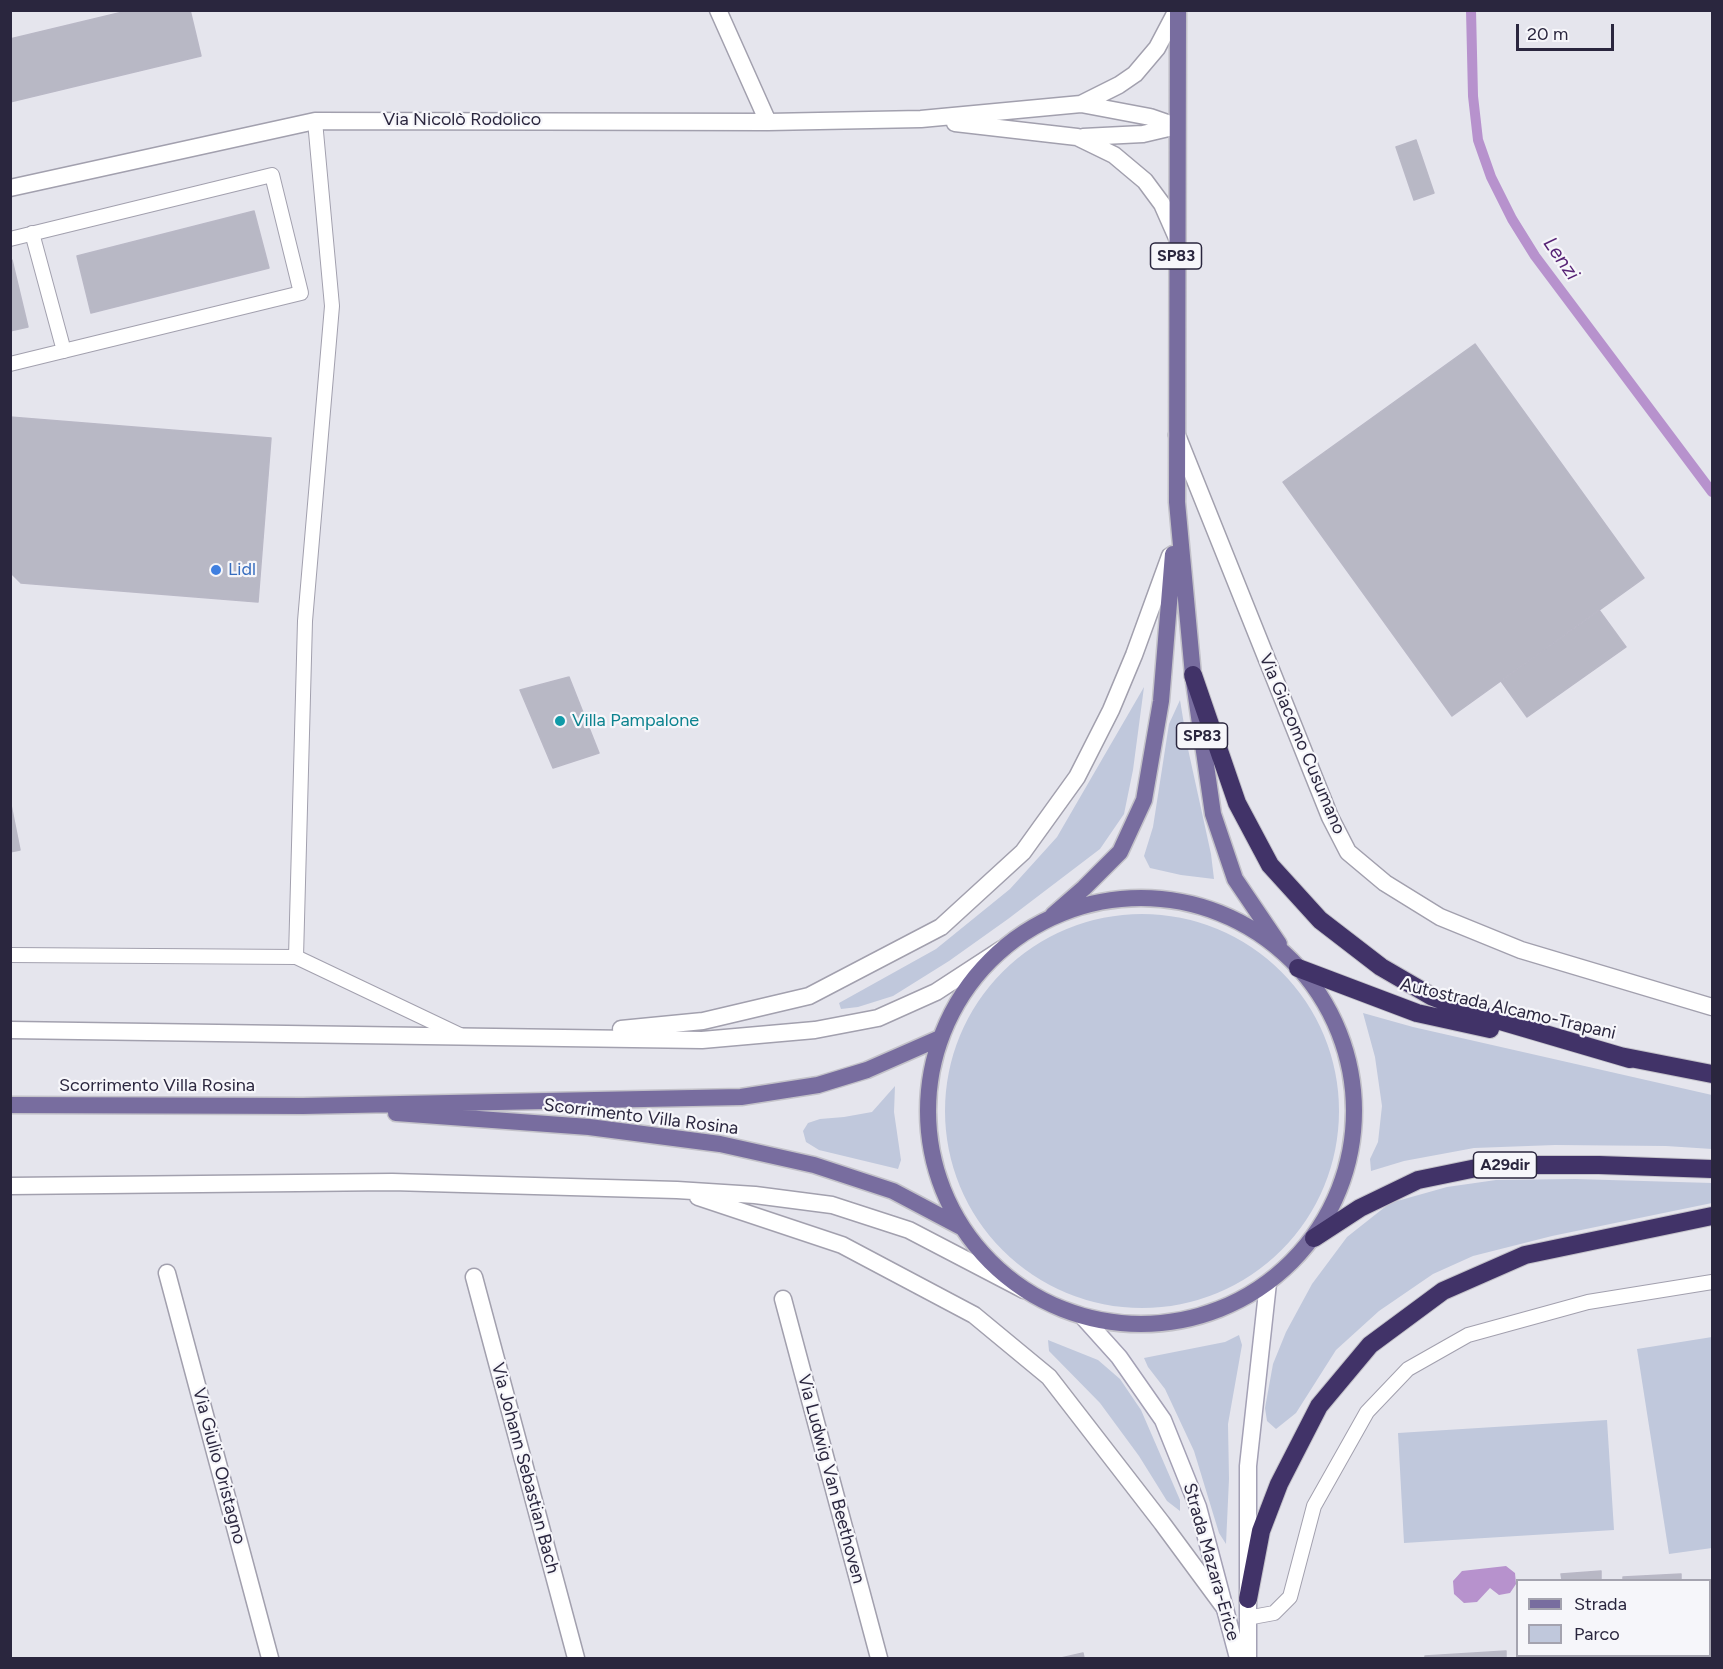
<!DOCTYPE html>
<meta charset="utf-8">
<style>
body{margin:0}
#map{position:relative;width:1723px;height:1669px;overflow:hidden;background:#e5e5ed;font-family:Figtree,sans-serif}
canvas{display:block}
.frame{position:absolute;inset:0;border:12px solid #2a263e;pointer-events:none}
.legend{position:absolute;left:1516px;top:1579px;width:195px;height:78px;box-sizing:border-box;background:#f6f6fa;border:2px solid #a4a3af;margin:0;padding:8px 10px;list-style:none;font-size:18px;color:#2a263e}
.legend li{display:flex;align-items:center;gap:12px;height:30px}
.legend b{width:30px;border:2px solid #a4a3af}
.scale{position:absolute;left:1516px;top:24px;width:98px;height:27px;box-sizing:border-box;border:3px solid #2a263e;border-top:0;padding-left:8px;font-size:18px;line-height:21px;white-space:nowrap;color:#2a263e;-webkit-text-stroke:4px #f6f6fa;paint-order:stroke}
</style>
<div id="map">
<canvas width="1723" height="1669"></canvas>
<div class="frame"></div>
<ul class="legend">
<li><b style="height:8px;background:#786d9f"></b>Strada</li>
<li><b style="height:16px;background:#c0c8dc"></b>Parco</li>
</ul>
<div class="scale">20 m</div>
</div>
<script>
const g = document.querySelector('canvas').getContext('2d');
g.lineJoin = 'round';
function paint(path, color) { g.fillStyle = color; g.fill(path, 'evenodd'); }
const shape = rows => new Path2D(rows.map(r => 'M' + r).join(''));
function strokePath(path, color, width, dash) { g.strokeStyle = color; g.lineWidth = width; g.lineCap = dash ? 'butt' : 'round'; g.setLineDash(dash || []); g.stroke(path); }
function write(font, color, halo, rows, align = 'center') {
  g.font = font + ' Figtree,sans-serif'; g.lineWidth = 4.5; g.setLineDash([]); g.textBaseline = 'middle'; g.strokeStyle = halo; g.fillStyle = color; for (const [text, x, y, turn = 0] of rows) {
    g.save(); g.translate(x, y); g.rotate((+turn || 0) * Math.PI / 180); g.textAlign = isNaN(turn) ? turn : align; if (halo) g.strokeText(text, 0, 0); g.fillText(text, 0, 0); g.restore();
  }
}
paint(shape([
 [1144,687,1133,770,1124,814,1100,849,1008,919,949,961,893,996,858,1007,841,1009,839,1003,936,949,1010,889,1057,837],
 [1180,700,1188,749,1211,854,1214,879,1181,875,1150,868,1144,856,1153,827,1169,724],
 '945 1111a197 197 0 1 1 394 0a197 197 0 1 1-394 0Z',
 [1363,1013,1413,1027,1712,1095,1712,1149,1666,1146,1555,1145,1474,1148,1404,1161,1371,1171,1370,1159,1378,1142,1382,1106,1375,1057],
 [895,1086,894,1112,901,1160,898,1169,819,1150,806,1142,803,1131,808,1123,820,1119,844,1117,872,1112],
 [1575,1179,1712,1183,1712,1203,1552,1236,1473,1256,1433,1274,1379,1311,1336,1350,1296,1413,1276,1429,1267,1421,1265,1408,1273,1364,1286,1332,1312,1284,1347,1237,1390,1203,1447,1187,1496,1180],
 [1239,1335,1242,1345,1228,1424,1229,1479,1226,1544,1219,1533,1194,1451,1165,1389,1148,1367,1144,1358,1225,1342],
 [1712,1337,1712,1548,1669,1554,1637,1349],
 [1048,1340,1098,1360,1120,1379,1141,1410,1180,1500,1180,1511,1167,1501,1139,1456,1100,1403,1049,1351],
 [1607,1420,1614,1530,1404,1543,1398,1433]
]), '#c0c8dc');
paint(shape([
 [1506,1566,1515,1573,1516,1584,1510,1593,1499,1595,1490,1588,1477,1602,1464,1603,1454,1594,1453,1581,1462,1571]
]), '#b792cd');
strokePath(shape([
 [1471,10,1473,96,1478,140,1491,177,1512,219,1535,256,1712,492]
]), '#b792cd', 10);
const building = shape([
 [131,10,190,10,201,56,10,102,10,39,131,10],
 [1416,140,1434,193,1414,200,1396,147,1416,140],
 [254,211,269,268,91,313,77,256,254,211],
 [12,260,28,327,10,331,10,261,12,260],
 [1475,344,1644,578,1452,716,1283,482,1475,344],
 [10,417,271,438,258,602,21,583,10,572,10,417],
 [1599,610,1626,647,1527,717,1501,681,1599,610],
 [569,677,599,753,553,768,520,690,569,677],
 [11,805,20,850,10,852,10,806,11,805],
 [1601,1571,1601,1580,1562,1580,1561,1574,1601,1571],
 [1681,1574,1681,1580,1623,1580,1623,1577,1681,1574],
 [1506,1651,1506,1658,1425,1658,1425,1656,1506,1651],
 [1083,1653,1084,1658,1061,1658,1083,1653],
 [1628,1656,1676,1656,1676,1658,1628,1658,1628,1656]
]);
paint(building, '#b8b8c5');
strokePath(building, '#b9b8c6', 1.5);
const service = shape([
 [32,233,64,351],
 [10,239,272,175,301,293,10,364],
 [10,955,296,957,460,1035],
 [296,957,305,621,332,306,315,121],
 [1247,1618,1274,1613,1290,1597,1314,1506,1367,1412,1408,1369,1468,1335,1588,1302,1712,1282]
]);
const minor = shape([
 [718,10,768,122],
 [1081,104,1150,117,1176,126],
 [955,123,1077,137,1114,155,1145,181,1162,204,1177,238],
 [1083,137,1143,134,1177,126],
 [10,188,315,121,768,122,921,119,1081,104,1119,85,1135,74,1157,48,1177,10],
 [1177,435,1330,817,1348,852,1385,883,1440,917,1521,950,1712,1007],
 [167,1273,270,1658],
 [474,1277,576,1658],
 [783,1299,879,1658]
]);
const tertiary = shape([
 [621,1029,703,1021,809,996,941,927,1023,852,1077,777,1111,710,1134,655,1170,556],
 [10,1030,702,1040,815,1030,878,1018,936,992,1002,949],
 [10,1186,392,1182,677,1190,755,1195,832,1205,909,1230,1024,1290],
 [698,1197,842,1245,974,1315,1049,1377,1162,1523,1224,1607]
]);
const secondary = shape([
 [1083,1317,1119,1357,1163,1420,1198,1507,1238,1658],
 [1248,1658,1248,1466,1268,1283]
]);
const primary = shape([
 [1178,10,1177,502,1193,675,1213,814,1235,879,1279,944],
 '928 1111a213 213 0 1 1 426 0a213 213 0 1 1-426 0Z',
 [1053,915,1084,888,1120,852,1144,800,1161,701,1173,554],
 [10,1105,303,1106,741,1097,818,1085,867,1070,940,1038],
 [396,1113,589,1127,720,1144,814,1165,893,1191,961,1227]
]);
const motorway = shape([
 [1193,675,1237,803,1270,865,1320,920,1381,967,1431,996,1480,1015,1630,1059],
 [1298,968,1417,1013,1490,1029],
 [1620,1056,1712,1074],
 [1314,1238,1360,1208,1418,1180,1491,1165,1599,1165,1712,1169],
 [1248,1599,1261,1531,1279,1484,1319,1406,1370,1345,1443,1291,1525,1255,1712,1216]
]);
strokePath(service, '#a2a0ae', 16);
strokePath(minor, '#a2a0ae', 19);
strokePath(tertiary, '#a2a0ae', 19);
strokePath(secondary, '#a4a1b5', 19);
strokePath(primary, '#c3c2c9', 19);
strokePath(motorway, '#c3c2c9', 20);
strokePath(service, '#fff', 14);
strokePath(minor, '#fff', 16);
strokePath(tertiary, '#fff', 16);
strokePath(secondary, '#fff', 16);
strokePath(primary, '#786d9f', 16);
strokePath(motorway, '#413368', 18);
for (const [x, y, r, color] of [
 [216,570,6,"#3f7fe0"],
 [560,721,6,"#0f9aa8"]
]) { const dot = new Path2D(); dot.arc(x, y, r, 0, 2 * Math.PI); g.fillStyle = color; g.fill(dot); strokePath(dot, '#f6f6fa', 2); }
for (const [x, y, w] of [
 [1176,256,51],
 [1202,736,51],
 [1505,1165,63]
]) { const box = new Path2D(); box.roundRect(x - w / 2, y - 13, w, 26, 4.5); g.fillStyle = '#f6f6fa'; g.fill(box); strokePath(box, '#2a263e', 1.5); }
write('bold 16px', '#2a263e', null, [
 ["SP83",1176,256],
 ["SP83",1202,736],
 ["A29dir",1505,1165]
]);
write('18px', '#2a263e', '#f6f6fa', [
 ["Via Nicolò Rodolico",462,120],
 ["Via Giacomo Cusumano",1302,744,67],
 ["Autostrada Alcamo-Trapani",1508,1009,13],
 ["Scorrimento Villa Rosina",157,1086],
 ["Scorrimento Villa Rosina",641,1117,7],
 ["Via Giulio Oristagno",219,1466,75],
 ["Via Johann Sebastian Bach",525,1468,75],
 ["Via Ludwig Van Beethoven",831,1479,75],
 ["Strada Mazara-Erice",1211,1562,74]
]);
write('18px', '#366cbe', '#f6f6fa', [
 ["Lidl",228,570]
], 'left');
write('18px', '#0d838f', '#f6f6fa', [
 ["Villa Pampalone",572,721]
], 'left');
write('italic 20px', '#582476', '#f6f6fa', [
 ["Lenzi",1561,259,55]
]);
</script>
